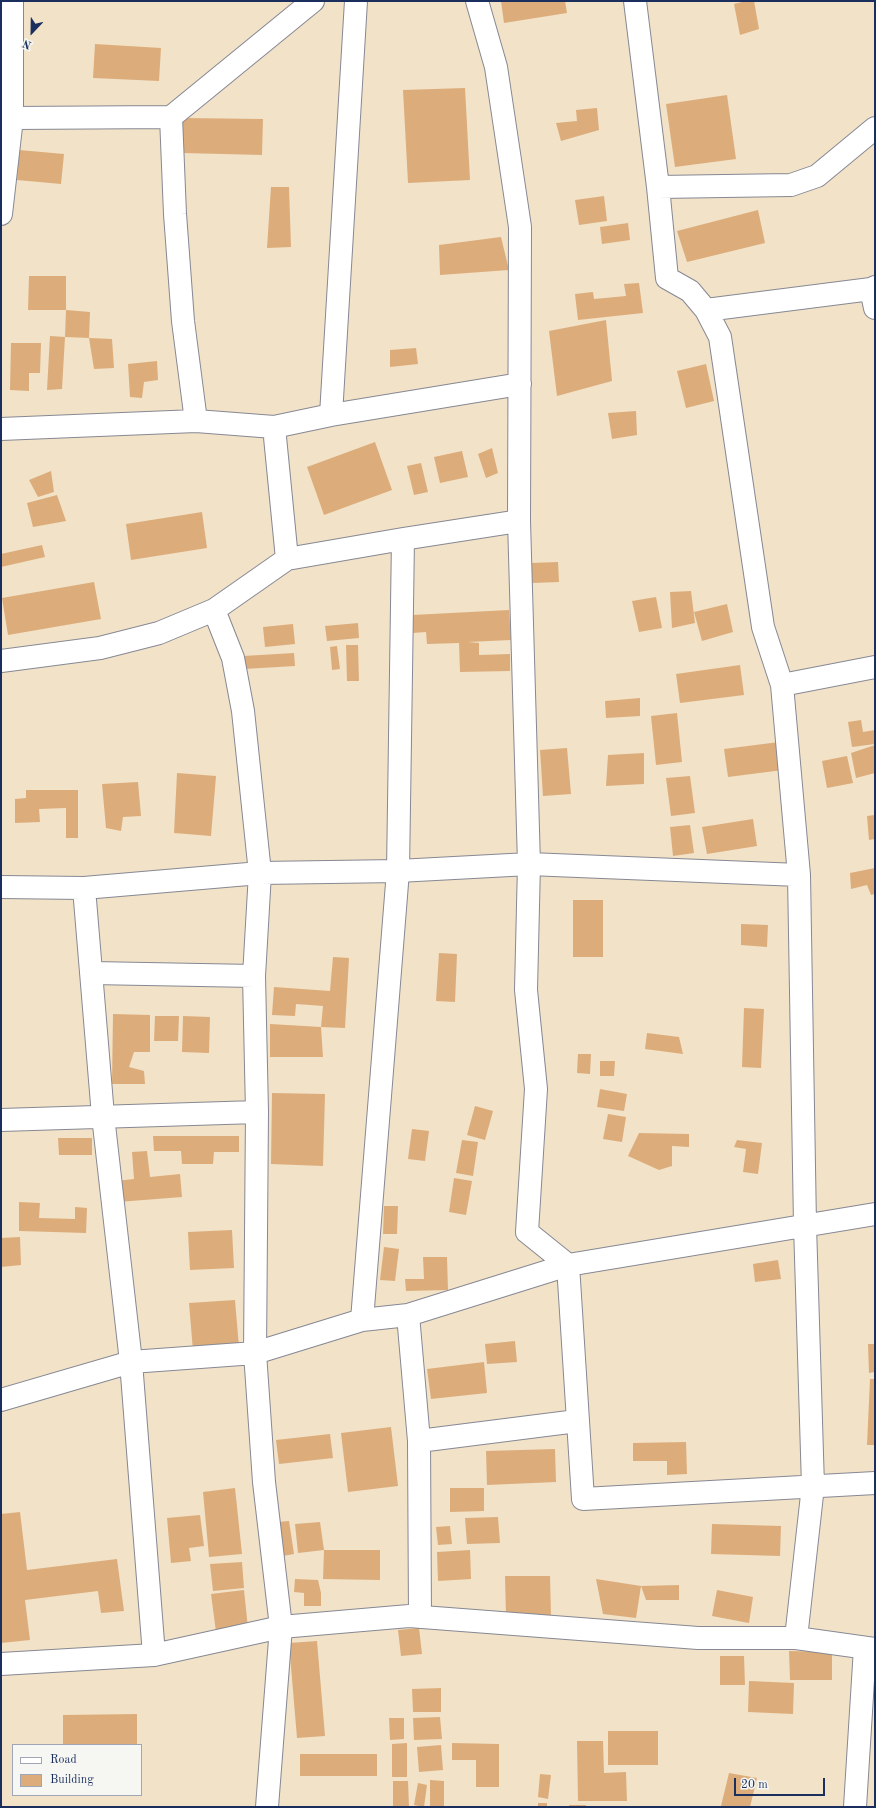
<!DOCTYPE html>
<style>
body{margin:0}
#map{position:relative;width:876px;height:1808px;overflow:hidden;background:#f2e2c8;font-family:"Old Standard TT",serif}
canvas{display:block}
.frame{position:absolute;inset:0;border:2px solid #1b2f5e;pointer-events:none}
.legend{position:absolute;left:12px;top:1744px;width:130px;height:52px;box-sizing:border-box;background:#f6f6f2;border:1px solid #9ea6b7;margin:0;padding:5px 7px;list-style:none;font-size:12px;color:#1b2f5e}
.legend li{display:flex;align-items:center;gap:8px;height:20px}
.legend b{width:20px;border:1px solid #9ea6b7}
.north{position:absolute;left:12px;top:12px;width:40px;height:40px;-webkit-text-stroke:3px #f6f6f2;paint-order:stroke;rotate:202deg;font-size:11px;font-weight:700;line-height:16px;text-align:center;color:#1b2f5e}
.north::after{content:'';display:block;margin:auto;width:14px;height:18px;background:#1b2f5e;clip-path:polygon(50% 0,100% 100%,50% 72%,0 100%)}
.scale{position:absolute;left:734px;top:1778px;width:91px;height:18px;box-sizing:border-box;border:2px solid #1b2f5e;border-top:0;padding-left:5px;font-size:12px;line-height:14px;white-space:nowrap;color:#1b2f5e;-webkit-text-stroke:3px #f6f6f2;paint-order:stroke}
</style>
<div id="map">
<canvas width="876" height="1808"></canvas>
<div class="frame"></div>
<ul class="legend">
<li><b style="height:5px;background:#fff"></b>Road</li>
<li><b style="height:11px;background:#dcad7b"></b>Building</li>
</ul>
<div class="north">N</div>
<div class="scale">20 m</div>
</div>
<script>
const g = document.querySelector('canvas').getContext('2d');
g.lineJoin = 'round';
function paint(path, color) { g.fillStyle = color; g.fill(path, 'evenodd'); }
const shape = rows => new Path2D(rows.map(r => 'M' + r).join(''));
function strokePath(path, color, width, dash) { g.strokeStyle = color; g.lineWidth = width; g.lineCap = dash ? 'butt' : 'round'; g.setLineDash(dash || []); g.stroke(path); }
paint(shape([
 [501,1,565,1,567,13,504,23],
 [746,1,754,1,759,29,740,35,734,4],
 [95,44,161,48,159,81,93,78],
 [465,88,470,180,408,183,403,90],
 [727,95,736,159,675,167,666,104],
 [597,108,599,130,561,141,556,123,577,121,576,110],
 [183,118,263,119,262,155,183,153],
 [19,150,64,154,61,184,17,180],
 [271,187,289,187,291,247,267,248],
 [604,196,607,221,579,225,575,200],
 [758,210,765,243,687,262,677,231],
 [628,223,630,240,602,244,600,227],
 [501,237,509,270,440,275,439,245],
 [29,276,66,276,66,310,90,312,89,338,112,339,114,368,94,369,89,338,65,337,66,310,28,310],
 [639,283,643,313,578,320,575,294,593,292,594,299,626,296,624,284],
 [606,320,612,381,557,396,549,331],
 [50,336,65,337,62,389,47,390],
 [11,343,41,343,40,373,29,373,29,391,10,390],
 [416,348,418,364,390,367,390,350],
 [157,361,158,380,144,382,142,398,130,397,128,364],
 [706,364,714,401,686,408,677,371],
 [636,411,637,435,612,439,608,413],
 [375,442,392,490,324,515,307,467],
 [492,448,498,473,486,478,478,454],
 [462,451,468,477,440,483,434,457],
 [421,463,428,492,414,495,407,466],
 [51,471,54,492,38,497,29,480],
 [57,495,66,521,33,527,27,503],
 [202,512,207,548,131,560,126,524],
 [42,545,45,557,1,567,1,554],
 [558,562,559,582,532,583,531,563],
 [94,582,101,619,8,635,2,598],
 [691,591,695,623,672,628,670,592],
 [656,597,662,628,639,632,632,601],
 [727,604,733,632,702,641,694,612],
 [509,610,511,640,468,642,479,643,479,655,510,654,510,671,460,672,459,643,427,644,426,632,413,633,412,615],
 [358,623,359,638,327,641,325,626],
 [293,624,295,644,265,647,263,627],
 [346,645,358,645,359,681,347,681],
 [337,646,340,669,332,670,330,647],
 [294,653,295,666,244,669,243,656],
 [740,665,744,695,680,703,676,674],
 [640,698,640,716,606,718,605,701],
 [677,713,682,762,656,765,651,716],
 [861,720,863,732,875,730,875,744,852,747,848,722],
 [779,742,783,770,728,777,724,749],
 [875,745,875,773,856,778,851,753],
 [567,748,571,794,543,796,540,750],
 [644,753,644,784,606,786,608,755],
 [847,756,853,783,827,788,822,761],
 [177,773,216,776,211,836,174,833],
 [690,776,695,813,671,816,666,778],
 [138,782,141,816,123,817,121,831,106,828,102,784],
 [26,790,78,790,78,838,66,838,66,808,39,809,40,822,15,823,15,799,26,798],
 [875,815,875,839,869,840,867,816],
 [753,819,757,846,707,854,702,827],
 [690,825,694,853,673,856,670,827],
 [875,868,875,894,871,895,867,885,851,889,850,873],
 [573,900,603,900,603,957,573,957],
 [741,924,768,925,767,947,741,945],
 [439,953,457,954,455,1002,436,1001],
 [333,957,349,958,345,1028,321,1027,323,1006,296,1004,295,1016,272,1015,274,987,330,991],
 [744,1008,764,1009,761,1068,742,1067],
 [113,1014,150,1015,150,1052,134,1052,129,1067,144,1071,145,1084,112,1084],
 [155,1016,179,1016,178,1041,154,1041],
 [183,1016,210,1017,209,1053,182,1052],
 [270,1024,321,1027,323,1057,270,1057],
 [647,1033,679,1037,683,1054,645,1049],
 [578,1054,591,1054,590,1074,577,1073],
 [600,1061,615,1061,614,1076,600,1076],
 [600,1089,627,1094,624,1111,597,1107],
 [272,1093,325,1094,323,1166,271,1164],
 [475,1106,493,1111,485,1140,467,1135],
 [608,1114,626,1117,622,1142,603,1139],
 [412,1129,429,1131,425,1161,408,1159],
 [639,1133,689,1134,689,1147,672,1146,672,1166,659,1170,628,1156],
 [153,1136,239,1136,239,1152,214,1152,213,1164,182,1164,181,1151,154,1151],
 [58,1138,92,1138,92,1155,59,1155],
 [462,1140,478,1142,473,1176,456,1173],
 [737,1140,762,1143,758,1174,743,1172,746,1149,734,1147],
 [147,1151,150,1177,180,1174,182,1197,118,1202,116,1181,134,1179,132,1152],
 [454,1178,472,1181,466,1215,449,1212],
 [19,1202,40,1203,39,1218,75,1219,75,1207,87,1208,86,1233,19,1231],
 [384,1206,398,1206,397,1234,383,1234],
 [232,1230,234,1268,190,1270,188,1232],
 [20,1237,21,1265,1,1267,1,1238],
 [384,1247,399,1249,395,1281,380,1280],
 [423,1257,447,1257,448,1290,406,1291,405,1279,424,1279],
 [778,1260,781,1279,755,1282,753,1264],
 [235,1300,239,1347,193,1351,189,1303],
 [515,1341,517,1362,487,1364,485,1344],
 [868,1344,875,1344,875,1372,869,1373],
 [484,1362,487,1393,431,1399,427,1369],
 [870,1379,875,1379,875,1445,867,1445],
 [391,1427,398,1486,348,1492,341,1433],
 [330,1434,333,1458,279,1464,276,1440],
 [686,1442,687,1474,667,1475,667,1461,633,1461,633,1443],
 [555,1449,556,1482,487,1485,486,1451],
 [235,1488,242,1554,209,1557,203,1492],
 [450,1488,484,1488,484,1511,450,1512],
 [20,1512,27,1570,117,1559,124,1611,101,1613,98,1591,25,1600,30,1640,1,1643,1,1514],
 [200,1515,204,1546,189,1548,191,1561,171,1563,167,1518],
 [498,1517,500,1543,467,1544,465,1518],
 [289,1521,294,1554,283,1556,278,1522],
 [320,1522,324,1550,298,1553,295,1524],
 [712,1524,781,1526,780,1556,711,1554],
 [450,1526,452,1544,438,1545,436,1527],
 [324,1550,380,1550,380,1580,323,1579],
 [470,1550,471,1579,438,1581,437,1552],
 [242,1562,244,1588,213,1591,210,1564],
 [505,1576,550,1576,551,1616,506,1616],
 [295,1579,318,1580,321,1593,321,1606,304,1606,304,1593,294,1592],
 [596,1579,641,1586,636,1618,603,1614],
 [679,1585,679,1600,646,1600,641,1586],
 [244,1590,248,1628,216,1632,211,1594],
 [717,1590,753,1597,749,1623,712,1616],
 [419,1628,422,1654,401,1656,398,1630],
 [317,1641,325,1736,297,1738,289,1643],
 [789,1651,832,1652,832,1680,790,1680],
 [720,1656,744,1656,745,1685,720,1685],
 [749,1681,794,1683,793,1714,748,1712],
 [441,1688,441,1712,413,1712,412,1689],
 [137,1714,137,1745,63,1745,63,1715],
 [440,1717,442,1739,414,1740,413,1718],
 [389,1718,404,1718,404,1739,390,1740],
 [608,1731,658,1731,658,1765,608,1765],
 [577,1741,603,1741,604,1773,626,1772,627,1801,578,1801],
 [407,1743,407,1777,392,1777,392,1744],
 [452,1743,499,1744,499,1787,476,1787,476,1760,452,1760],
 [441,1745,443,1770,419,1772,417,1747],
 [300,1754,377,1754,377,1776,300,1776],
 [729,1773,757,1778,750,1807,721,1806],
 [540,1774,551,1775,548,1799,538,1797],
 [430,1780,444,1781,444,1806,430,1807],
 [393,1781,408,1781,409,1807,393,1807],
 [418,1783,427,1785,424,1807,414,1805],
 [538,1803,547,1803,547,1807,538,1807],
 [569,1805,586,1805,586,1807,569,1807]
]), '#dcad7b');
const minor = shape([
 [477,1,496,67,520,227,519,521,529,864,526,990,536,1089,527,1232,568,1265,583,1499,875,1483],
 [635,1,658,187,667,278,690,291,706,310,720,337,763,627,782,685,799,875,805,1225,813,1486,796,1638],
 [171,117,313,1],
 [12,118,171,117,175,214,183,321,196,421],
 [658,187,791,185,817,176,875,128],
 [1,214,12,118,12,1],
 [875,287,871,289,875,308],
 [706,310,871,289],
 [331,415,356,1],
 [274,427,287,559],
 [1,429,196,421,274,427,331,415,520,384],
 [214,610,233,658,243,711,260,873,254,976,257,1112,255,1353,264,1482,281,1627,267,1807],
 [1,661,100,648,159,633,214,610,287,559,403,539,519,521],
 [782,685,875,667],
 [1,887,84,888,260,873,398,871,529,864,799,875],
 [84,888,103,1116,131,1362,154,1655],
 [92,973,254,976],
 [1,1120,257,1112],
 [408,1315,419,1441,420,1617],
 [362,1320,398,871,403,539],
 [1,1400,131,1362,255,1353,362,1320,408,1315,568,1265,875,1214],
 [419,1441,577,1421],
 [1,1664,154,1655,281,1627,409,1616,698,1638,796,1638,875,1649],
 [855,1807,865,1648]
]);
strokePath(minor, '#868893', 24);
strokePath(minor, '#fff', 22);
</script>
